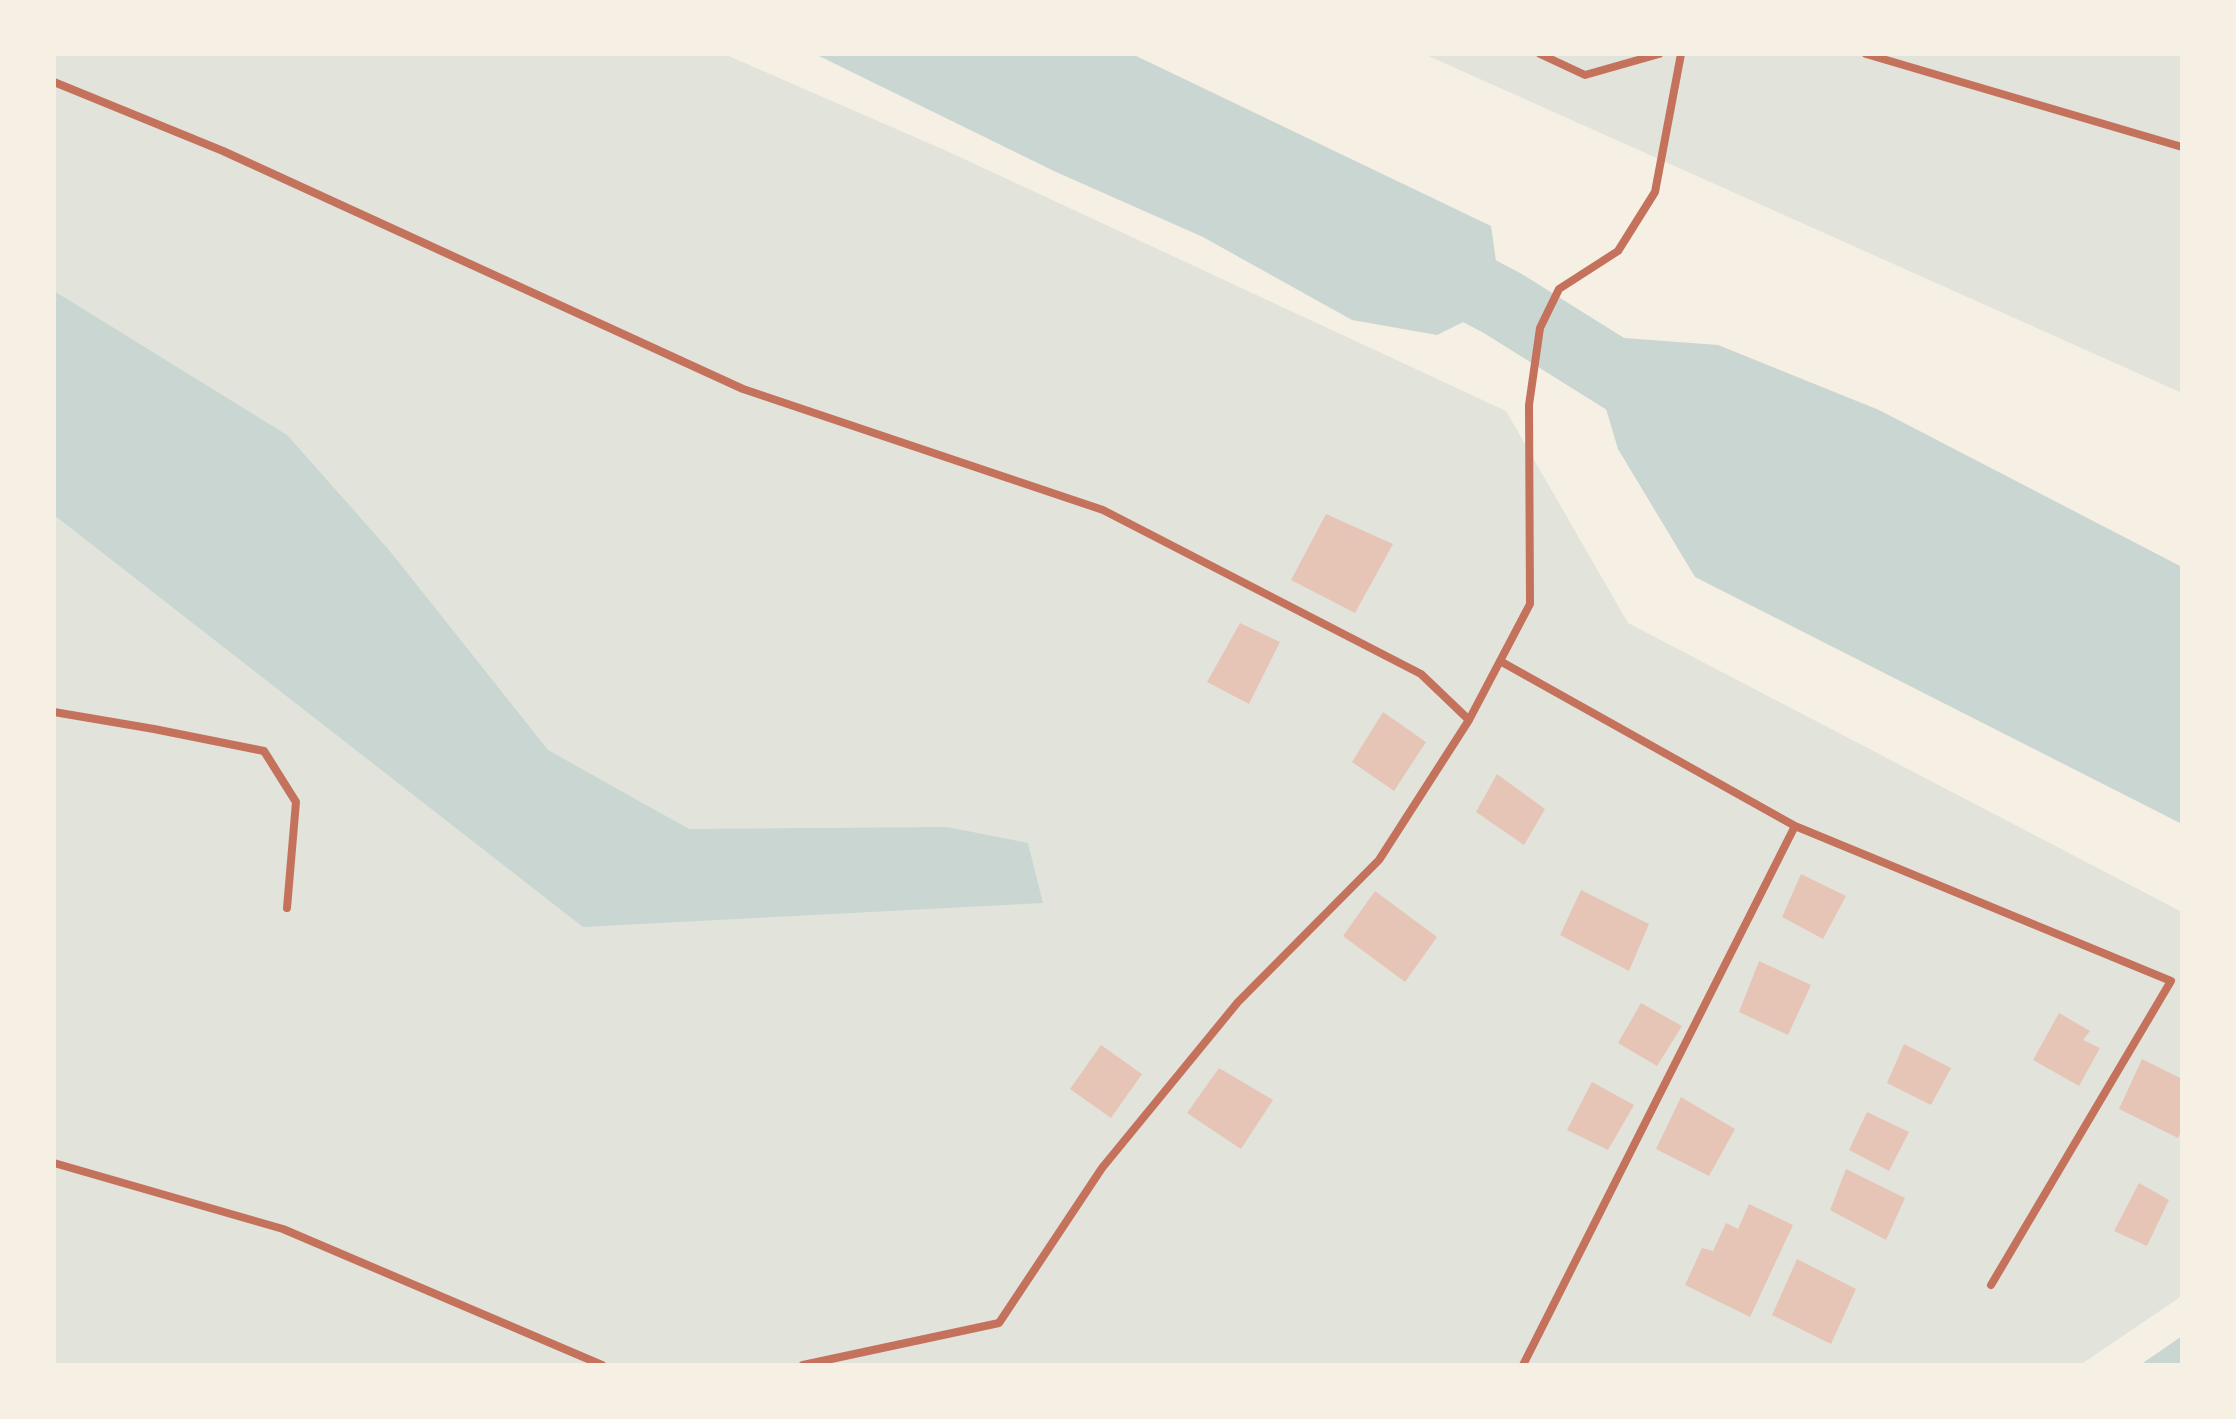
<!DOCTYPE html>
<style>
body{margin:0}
#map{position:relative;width:2236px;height:1419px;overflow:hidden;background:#f6efe4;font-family:Ubuntu,sans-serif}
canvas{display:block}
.frame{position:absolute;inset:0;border:56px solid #f6efe4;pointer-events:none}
</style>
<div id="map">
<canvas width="2236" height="1419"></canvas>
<div class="frame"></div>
</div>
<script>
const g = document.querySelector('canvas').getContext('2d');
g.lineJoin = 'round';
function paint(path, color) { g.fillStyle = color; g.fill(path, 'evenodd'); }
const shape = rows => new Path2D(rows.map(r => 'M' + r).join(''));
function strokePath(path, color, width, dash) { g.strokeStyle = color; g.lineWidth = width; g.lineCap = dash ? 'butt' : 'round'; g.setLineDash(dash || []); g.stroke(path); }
paint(shape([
 [54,54,724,54,949,152,1506,411,1628,623,2182,912,2182,1296,2080,1365,54,1365],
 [1424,54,2182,54,2182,393]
]), '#e2e4dc');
paint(shape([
 [815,54,1132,54,1491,226,1502,303,1437,335,1352,320,1203,237,1056,172],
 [54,291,287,435,389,550,548,750,689,829,947,827,1028,843,1043,903,583,927,54,515],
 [1584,335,1718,345,1879,410,2182,567,2182,824,1695,577,1618,449],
 [2182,1336,2182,1365,2140,1365]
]), '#c9d6d2');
strokePath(shape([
 [1418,259,1502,303,1673,410]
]), '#c9d6d2', 70);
paint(shape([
 [1326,514,1393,544,1355,613,1291,580],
 [1240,623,1280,642,1249,704,1207,682],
 [1383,712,1426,742,1394,791,1352,762],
 [1497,774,1545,809,1524,845,1476,812],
 [1801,874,1846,896,1823,939,1782,917],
 [1581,890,1649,924,1629,971,1560,935],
 [1375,891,1437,937,1405,982,1343,936],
 [1759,961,1811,985,1788,1035,1739,1012],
 [1641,1003,1682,1026,1657,1066,1618,1043],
 [2059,1013,2090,1031,2083,1040,2100,1048,2079,1086,2033,1060],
 [1904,1044,1951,1068,1931,1105,1887,1083],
 [1101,1045,1142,1074,1111,1118,1070,1089],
 [2142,1059,2182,1079,2182,1130,2178,1138,2119,1109],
 [1219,1068,1273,1100,1241,1149,1187,1113],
 [1592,1082,1634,1105,1608,1150,1567,1130],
 [1681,1097,1735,1129,1709,1176,1656,1149],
 [1867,1112,1909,1132,1889,1171,1849,1150],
 [1846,1169,1905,1198,1886,1240,1830,1210],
 [2139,1183,2169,1200,2147,1246,2114,1231],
 [1749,1204,1793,1225,1750,1317,1685,1285,1702,1248,1713,1251,1726,1223,1738,1229],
 [1797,1259,1856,1289,1831,1344,1772,1315]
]), '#e6c5b7');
strokePath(shape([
 [1540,54,1585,75,1659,54],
 [1866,54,2182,147],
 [54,82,223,151,743,389,1103,510,1421,674,1469,720],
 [1500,661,1795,826,2171,981,1991,1285],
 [54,712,154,729,264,751,296,802,287,908],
 [54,1163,283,1229,602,1365],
 [803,1365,999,1323,1102,1168,1238,1002,1379,860,1469,720,1530,604,1529,405,1540,328,1559,289,1618,251,1655,192,1681,54],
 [1523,1365,1795,826]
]), '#c5725c', 8);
</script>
